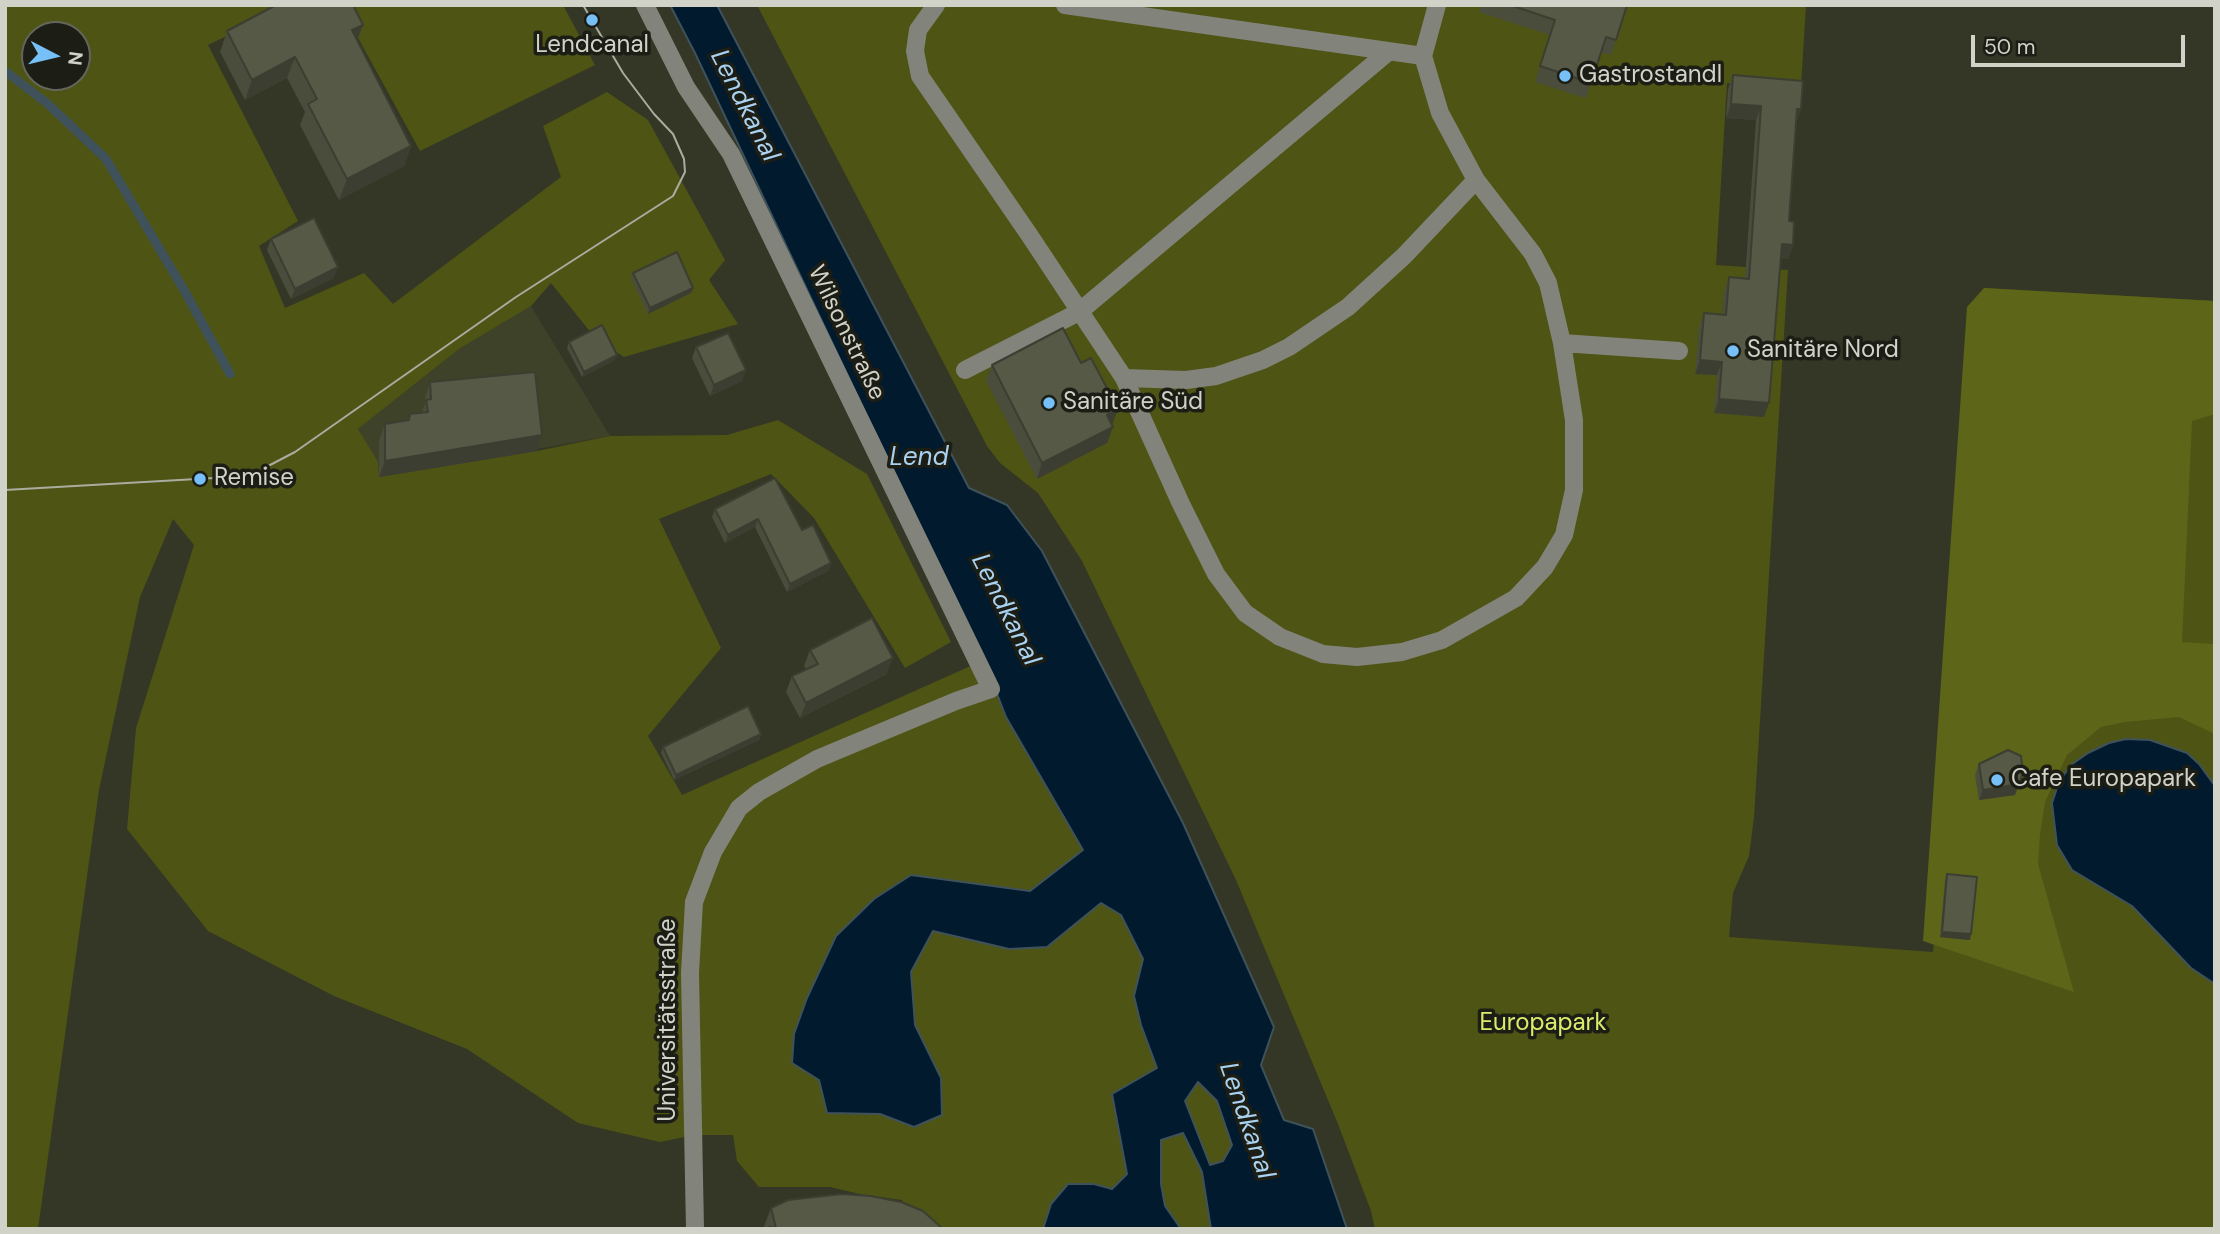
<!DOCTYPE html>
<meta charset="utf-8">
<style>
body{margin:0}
#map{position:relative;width:2220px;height:1234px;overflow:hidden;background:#343725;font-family:"DM Sans",sans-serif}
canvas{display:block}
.frame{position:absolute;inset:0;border:7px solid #d1d3c8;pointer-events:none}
.north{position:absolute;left:21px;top:21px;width:70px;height:70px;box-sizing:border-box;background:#1c1e16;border:2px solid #64665d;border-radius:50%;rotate:97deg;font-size:19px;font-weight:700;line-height:28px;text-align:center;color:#d1d3c8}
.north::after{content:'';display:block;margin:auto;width:24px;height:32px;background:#76c0f7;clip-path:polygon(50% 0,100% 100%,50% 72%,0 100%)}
.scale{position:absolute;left:1971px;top:35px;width:214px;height:32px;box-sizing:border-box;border:4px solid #d1d3c8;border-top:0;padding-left:9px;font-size:21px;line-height:24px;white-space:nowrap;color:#d1d3c8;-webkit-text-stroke:5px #1c1e16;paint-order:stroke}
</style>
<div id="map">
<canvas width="2220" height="1234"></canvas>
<div class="frame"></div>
<div class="north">N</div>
<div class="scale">50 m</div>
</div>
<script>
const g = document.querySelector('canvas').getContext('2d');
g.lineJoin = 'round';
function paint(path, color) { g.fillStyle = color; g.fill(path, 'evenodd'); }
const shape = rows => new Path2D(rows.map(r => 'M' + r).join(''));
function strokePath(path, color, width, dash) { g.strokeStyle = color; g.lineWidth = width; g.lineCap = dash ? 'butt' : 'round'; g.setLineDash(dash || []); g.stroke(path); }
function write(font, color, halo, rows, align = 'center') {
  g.font = font + ' "DM Sans",sans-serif'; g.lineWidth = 7; g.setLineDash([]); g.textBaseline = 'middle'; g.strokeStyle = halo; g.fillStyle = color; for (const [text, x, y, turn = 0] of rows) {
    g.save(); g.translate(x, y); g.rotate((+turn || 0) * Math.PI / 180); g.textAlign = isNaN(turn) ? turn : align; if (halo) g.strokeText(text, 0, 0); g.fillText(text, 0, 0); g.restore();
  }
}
paint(shape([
 [531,306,610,436,379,477,358,429,459,349]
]), '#3e4229');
paint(shape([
 [5,5,291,5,208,45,298,221,259,246,285,308,364,273,393,304,561,177,543,126,607,92,648,120,725,260,709,280,738,324,624,357,596,339,551,283,531,306,459,349,358,429,378,462,379,477,537,451,610,436,727,435,778,420,867,474,951,642,905,668,814,518,771,474,659,519,721,648,648,736,682,795,984,660,1006,717,1083,850,1030,892,911,875,819,1080,827,1113,880,1114,914,1127,941,1078,915,1025,911,971,934,930,1009,949,1101,903,1121,915,1143,959,1134,996,1141,1025,1157,1068,1120,1141,1127,1174,1112,1189,1094,1184,1051,1204,1043,1229,911,1229,902,1200,864,1195,830,1187,759,1187,737,1161,733,1135,694,1135,660,1142,578,1123,467,1049,334,996,208,931,127,829,136,728,194,545,173,519,140,597,99,790,38,1229,5,1229],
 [35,35,77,35,77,77,35,77],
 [340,5,563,5,595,65,420,151],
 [757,5,1806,5,1801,87,1727,83,1716,265,1788,270,1754,817,1749,856,1733,893,1729,937,1933,952,1984,288,2215,301,2215,1229,1375,1229,1371,1211,1338,1124,1236,880,1082,561,1038,493,1000,463,987,446],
 [1198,1081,1217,1101,1232,1145,1223,1161,1209,1165,1185,1101],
 [1183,1133,1202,1172,1211,1229,1181,1229,1165,1207,1161,1184,1161,1140]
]), '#4e5414');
paint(shape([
 [1984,288,2215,301,2215,414,2192,421,2182,642,2215,644,2215,734,2179,717,2125,722,2101,727,2067,755,2045,802,2040,834,2038,864,2074,992,1923,941,1967,307]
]), '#5d6518');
const water = shape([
 [670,5,717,5,969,488,1007,505,1042,551,1183,823,1274,1027,1261,1065,1284,1120,1313,1129,1347,1229,1211,1229,1202,1172,1183,1133,1161,1140,1161,1184,1165,1206,1181,1229,1043,1229,1051,1204,1068,1184,1094,1184,1112,1189,1127,1174,1112,1094,1157,1068,1141,1025,1134,996,1143,959,1121,915,1101,903,1047,947,1009,949,933,931,911,972,915,1025,941,1078,942,1115,914,1127,880,1114,827,1113,819,1080,792,1063,794,1034,807,998,836,936,874,899,911,875,1030,891,1083,850,1006,717,984,660,907,501,695,53,670,5],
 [1198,1082,1217,1101,1232,1145,1223,1161,1210,1165,1185,1101,1198,1082],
 [2126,739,2150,740,2187,753,2199,764,2215,786,2215,984,2191,968,2132,906,2072,870,2057,845,2052,803,2059,782,2071,765,2088,753,2109,743,2126,739]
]);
paint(water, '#011a2d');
strokePath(water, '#3f525c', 2);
strokePath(shape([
 [5,71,48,104,106,159,184,290,230,374]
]), '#3f525c', 9);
strokePath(shape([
 [645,5,686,87,731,154,991,689,956,701,817,759,759,792,739,808,713,852,694,902,690,973,695,1229],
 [936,5,918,30,915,51,920,76,1030,236,1124,378,1181,504,1216,574,1245,613,1280,637,1323,654,1357,657,1402,652,1442,640,1516,598,1545,567,1564,535,1574,490,1574,420,1562,343,1548,283,1533,254,1476,180,1440,113,1423,56,1437,5],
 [1065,5,1423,56],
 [1562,343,1679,351],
 [965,370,1079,312,1388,52],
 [1124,378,1186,380,1216,376,1263,360,1289,347,1348,307,1404,256,1476,180]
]), '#82847b', 18);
strokePath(shape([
 [5,490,249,476,295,452,516,297,673,196,685,172,684,159,673,134,654,114,623,73,583,5]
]), '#aaaca0', 2);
paint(shape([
 [1482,5,1627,5,1611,55,1601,52,1586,98,1535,82,1550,35,1479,12],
 [363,25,357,40,411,146,404,166,339,200,300,125,305,112,287,78,245,100,220,52,227,31],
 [1733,75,1801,109,1796,123,1789,221,1793,245,1788,259,1781,258,1764,417,1714,413,1717,375,1695,374,1699,327,1704,313,1722,315,1724,291,1729,277,1745,279,1756,120,1726,118,1728,89],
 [271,239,334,278,291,299,267,250],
 [633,273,691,293,648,314,631,278],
 [569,342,615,360,582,377,567,348],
 [696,347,746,370,742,381,710,396,692,358],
 [992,365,1112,425,1107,443,1037,479,986,381],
 [430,382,542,435,537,451,379,477,379,440,385,424,407,421,410,414,422,413,425,404,425,398],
 [775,478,802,530,831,563,828,571,787,592,755,527,725,543,712,517,715,509],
 [810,650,887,674,800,718,786,692,792,676,806,669,804,666],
 [761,734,759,740,674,780,661,753,663,747],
 [1979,764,2019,784,2015,795,1979,800,1975,775],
 [1947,874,1970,940,1940,937,1945,880],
 [771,1208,943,1229,763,1229]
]), '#4a4d3c');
paint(shape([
 [363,25,355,45,352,30],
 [295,57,287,78,245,100,252,80],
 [1731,104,1761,106,1756,120,1726,118],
 [1797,109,1801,109,1796,123],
 [411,146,404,166,339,200,347,179],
 [1782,244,1793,245,1788,259,1777,258],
 [338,267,334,278,291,299,295,289],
 [693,288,691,293,648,314,650,308],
 [617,355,615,360,582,377,584,372],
 [1700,360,1722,362,1717,375,1695,374],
 [746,370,742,381,710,396,714,385],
 [1719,399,1769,403,1764,417,1714,413],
 [1118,409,1112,425,1107,415],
 [1113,427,1107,443,1037,479,1042,463],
 [542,435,537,451,379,477,385,461],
 [758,519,755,527,725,543,728,535],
 [831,563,828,571,787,592,790,584],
 [893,658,887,674,800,718,806,703],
 [761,734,759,740,674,780,676,775],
 [2019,784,2015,795,1979,800,1983,790],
 [1942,932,1971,934,1970,940,1940,937]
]), '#3c3e31');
const building = shape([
 [276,5,353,5,363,25,352,30,411,146,347,179,308,104,317,99,295,57,252,80,227,31,276,5],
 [1510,5,1627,5,1616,40,1606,37,1591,83,1540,66,1555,20,1510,5],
 [1733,75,1803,81,1801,109,1797,109,1789,221,1794,222,1793,245,1782,244,1769,403,1719,399,1722,362,1700,360,1704,313,1726,315,1729,277,1749,279,1761,106,1731,104,1733,75],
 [314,218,338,267,295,289,271,239,314,218],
 [677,252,693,288,650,308,633,273,677,252],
 [602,325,617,355,584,372,569,342,602,325],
 [1063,328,1081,363,1091,358,1118,409,1107,415,1113,427,1042,463,992,365,1063,328],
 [728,333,746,370,714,385,696,347,728,333],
 [535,372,542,435,385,461,385,424,409,420,410,414,428,412,426,400,431,399,430,382,535,372],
 [775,478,802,530,813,525,831,563,790,584,758,519,728,535,715,509,775,478],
 [872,618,893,658,806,703,792,676,818,664,810,650,872,618],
 [748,706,761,734,676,775,663,747,748,706],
 [2008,750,2021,756,2023,773,2019,784,1983,790,1979,764,2008,750],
 [1947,874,1977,877,1971,934,1942,932,1947,874],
 [842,1194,871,1196,901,1202,923,1211,943,1229,769,1229,769,1227,776,1228,771,1208,788,1200,842,1194]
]);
paint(building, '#565946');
strokePath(building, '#3c3e31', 2);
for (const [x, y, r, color] of [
 [592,20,7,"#76c0f7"],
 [1565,76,7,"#76c0f7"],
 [1733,351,7,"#76c0f7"],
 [1049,403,7,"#76c0f7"],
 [200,479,7,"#76c0f7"],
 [1997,780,7,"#76c0f7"]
]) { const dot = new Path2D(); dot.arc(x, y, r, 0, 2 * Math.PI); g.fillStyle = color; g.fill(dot); strokePath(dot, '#1c1e16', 2.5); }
write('24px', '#d1d3c8', '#1c1e16', [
 ["Lendcanal",592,46,"center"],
 ["Gastrostandl",1579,76],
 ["Sanitäre Nord",1747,351],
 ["Sanitäre Süd",1063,403],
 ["Remise",214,479],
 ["Cafe Europapark",2011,780]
], 'left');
write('24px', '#d1d3c8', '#1c1e16', [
 ["Wilsonstraße",846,333,64],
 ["Universitätsstraße",669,1020,-90]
]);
write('24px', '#dceb6c', '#1c1e16', [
 ["Europapark",1543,1024]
]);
write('italic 26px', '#a9d1f0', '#1c1e16', [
 ["Lendkanal",744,106,63],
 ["Lend",919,458],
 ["Lendkanal",1005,610,63],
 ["Lendkanal",1246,1121,71]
]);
</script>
